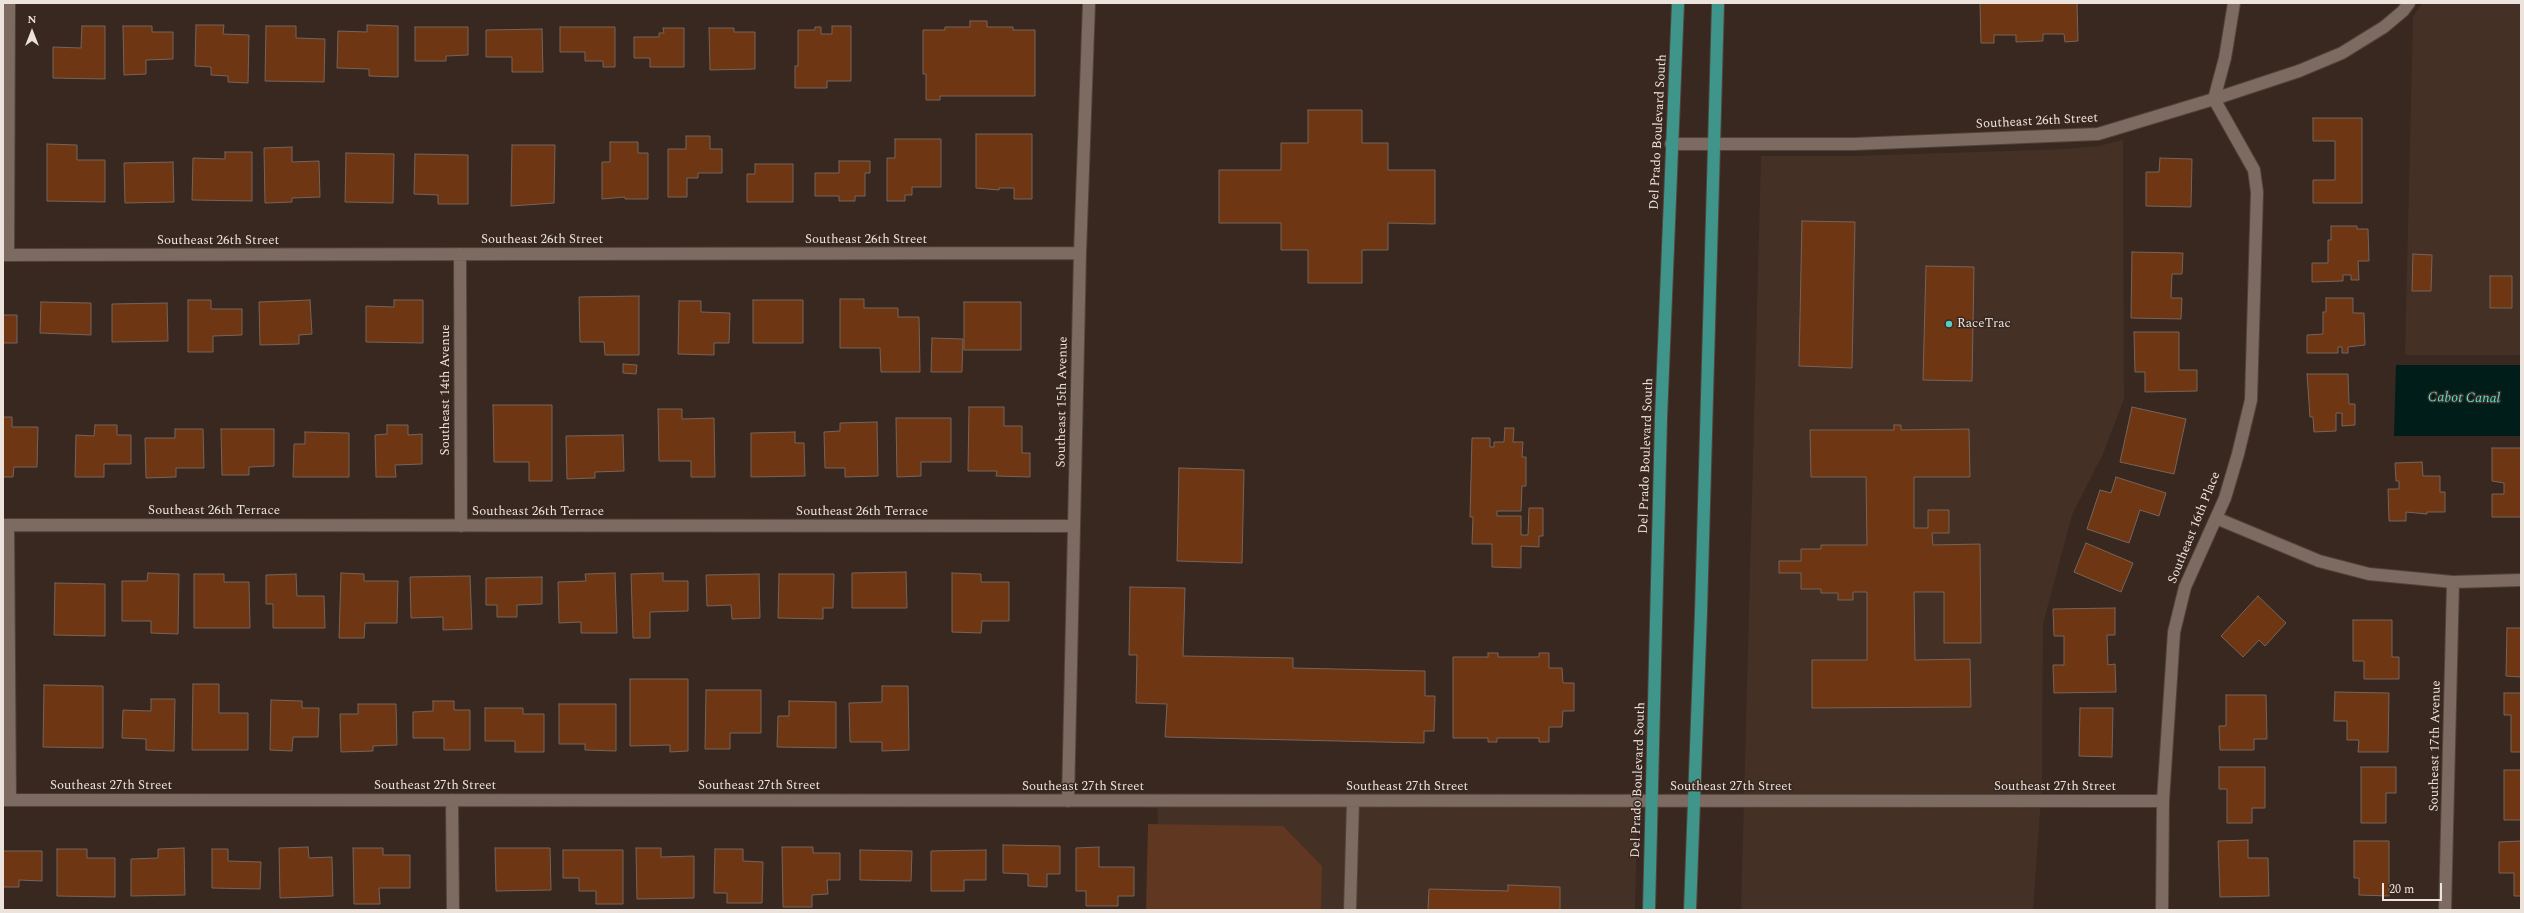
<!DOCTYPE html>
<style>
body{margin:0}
#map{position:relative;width:2524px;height:913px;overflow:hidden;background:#382820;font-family:Spectral,serif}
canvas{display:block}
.frame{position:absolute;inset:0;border:4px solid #ede3dd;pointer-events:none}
.north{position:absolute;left:12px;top:12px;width:40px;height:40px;-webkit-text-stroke:3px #382820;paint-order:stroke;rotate:0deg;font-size:11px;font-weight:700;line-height:16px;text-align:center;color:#ede3dd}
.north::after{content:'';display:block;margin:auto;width:14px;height:18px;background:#ede3dd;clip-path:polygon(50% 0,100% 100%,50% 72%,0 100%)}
.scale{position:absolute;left:2382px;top:883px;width:60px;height:18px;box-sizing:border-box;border:2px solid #ede3dd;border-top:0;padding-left:5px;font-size:12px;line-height:14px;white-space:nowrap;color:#ede3dd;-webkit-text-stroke:3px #382820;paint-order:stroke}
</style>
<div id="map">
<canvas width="2524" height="913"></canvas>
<div class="frame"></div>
<div class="north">N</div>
<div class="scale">20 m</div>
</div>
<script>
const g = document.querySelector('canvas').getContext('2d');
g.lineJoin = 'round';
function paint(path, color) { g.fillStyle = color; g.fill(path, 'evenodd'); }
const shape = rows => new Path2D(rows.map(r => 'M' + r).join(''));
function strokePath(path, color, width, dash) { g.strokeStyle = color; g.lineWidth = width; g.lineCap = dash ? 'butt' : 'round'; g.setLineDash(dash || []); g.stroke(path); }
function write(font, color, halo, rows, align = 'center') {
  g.font = font + ' Spectral,serif'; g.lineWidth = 3; g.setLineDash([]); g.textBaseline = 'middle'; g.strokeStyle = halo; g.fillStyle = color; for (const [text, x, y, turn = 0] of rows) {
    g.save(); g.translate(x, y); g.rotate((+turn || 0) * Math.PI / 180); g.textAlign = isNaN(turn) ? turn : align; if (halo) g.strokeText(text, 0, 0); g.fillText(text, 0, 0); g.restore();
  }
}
paint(shape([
 [2423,3,2521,3,2521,355,2405,355,2413,16],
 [2123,140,2124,399,2103,454,2072,515,2043,624,2042,784,2033,910,1741,910,1761,156,1854,156,2067,149,2099,146],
 [1157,794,1638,796,1635,910,1160,910]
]), '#443024');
paint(shape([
 [1148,824,1283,826,1322,866,1321,910,1146,910]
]), '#603721');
paint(shape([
 [2396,365,2521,365,2521,436,2394,436]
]), '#001d1a');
const building = shape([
 [1980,3,2077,3,2078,41,2065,42,2064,34,2043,34,2043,41,2016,42,2016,35,1994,35,1994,43,1981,43,1980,3],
 [970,21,987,21,987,27,1013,27,1013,30,1035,30,1035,96,940,96,940,100,926,100,926,74,923,74,923,30,945,30,945,27,970,27,970,21],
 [196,25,224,25,223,34,249,35,248,83,228,82,228,76,211,75,211,67,195,66,196,25],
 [367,25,398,26,398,77,369,76,369,69,337,68,338,31,367,32,367,25],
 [82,26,105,26,105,79,53,78,53,47,81,48,82,26],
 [123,26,152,26,152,32,173,32,173,59,146,60,146,74,124,75,123,26],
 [266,26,296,26,296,38,325,39,324,82,265,81,266,26],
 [832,26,851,26,851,81,827,81,827,88,795,88,795,66,798,66,798,30,815,30,815,27,821,27,821,34,832,34,832,26],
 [415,27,468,27,468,55,446,56,446,61,415,61,415,27],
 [560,27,615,27,615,67,603,67,603,61,585,61,585,52,560,52,560,27],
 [663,28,684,28,684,67,650,67,650,58,634,58,634,37,659,37,659,33,664,33,663,28],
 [709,28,734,28,734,32,755,32,755,69,710,70,709,28],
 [542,29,543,72,512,72,512,57,486,57,486,30,542,29],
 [1308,110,1362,110,1362,143,1388,143,1388,170,1435,170,1435,224,1388,223,1388,250,1362,250,1362,283,1308,283,1308,250,1281,250,1281,223,1219,223,1219,170,1281,170,1281,143,1308,143,1308,110],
 [2313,118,2362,118,2362,203,2313,203,2313,180,2335,180,2335,141,2313,141,2313,118],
 [976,134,1032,134,1032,199,1014,199,1014,188,999,188,999,190,976,188,976,134],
 [686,136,710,136,710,149,722,149,722,173,698,173,698,178,687,178,687,197,668,197,668,149,686,149,686,136],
 [895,139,941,139,941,187,912,187,912,195,905,195,905,201,887,201,887,158,895,158,895,139],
 [610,142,638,142,638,153,648,153,648,199,625,199,625,197,602,199,602,162,610,162,610,142],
 [47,144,77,145,77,160,105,160,105,202,47,201,47,144],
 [512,145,555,145,554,203,511,206,512,145],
 [292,147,292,162,319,161,320,197,292,198,292,202,265,203,264,148,292,147],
 [225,152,252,152,252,201,192,200,193,158,225,159,225,152],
 [346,153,394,154,393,203,345,202,346,153],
 [415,154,468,155,468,204,438,204,438,195,414,194,415,154],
 [2160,158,2192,159,2191,207,2146,206,2146,172,2159,172,2160,158],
 [839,161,870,161,870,173,865,173,865,196,855,196,855,201,839,201,839,196,815,196,815,173,839,173,839,161],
 [173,162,174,202,125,203,124,163,173,162],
 [755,164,793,164,793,202,747,202,747,174,755,174,755,164],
 [1802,221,1855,222,1852,368,1799,366,1802,221],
 [2331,226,2357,226,2357,229,2368,229,2369,261,2358,261,2359,280,2351,280,2351,275,2343,275,2343,281,2312,282,2312,263,2328,263,2328,240,2331,240,2331,226],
 [2132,252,2183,253,2182,274,2172,274,2171,298,2182,298,2181,319,2131,318,2132,252],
 [2413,254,2432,255,2431,291,2412,291,2413,254],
 [1926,266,1974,267,1972,381,1923,380,1926,266],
 [2490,276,2512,276,2512,308,2490,308,2490,276],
 [639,296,639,355,605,355,604,342,580,342,579,297,639,296],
 [2326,298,2353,298,2353,313,2364,313,2365,345,2348,347,2348,353,2342,353,2342,347,2338,347,2338,353,2307,353,2307,335,2323,334,2323,312,2326,312,2326,298],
 [840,299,864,299,864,308,898,308,898,317,919,317,920,372,881,372,880,348,840,348,840,299],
 [188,300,211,300,211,309,242,309,242,335,213,336,213,352,188,352,188,300],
 [310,300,312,334,299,335,299,344,260,345,259,302,310,300],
 [394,300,423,300,423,343,366,342,366,306,394,307,394,300],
 [753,300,803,300,803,343,753,343,753,300],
 [679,301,701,301,701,312,730,313,729,343,714,343,714,355,678,354,679,301],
 [41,302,91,303,91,335,40,333,41,302],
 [964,302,1021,302,1021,350,964,350,964,302],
 [167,303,168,341,112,342,112,304,167,303],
 [3,315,17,315,17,343,3,343,3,315],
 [2134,332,2179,332,2179,370,2197,370,2197,391,2145,392,2145,372,2135,372,2134,332],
 [932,338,963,339,962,372,931,372,932,338],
 [623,364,637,365,636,374,623,373,623,364],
 [2307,374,2348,374,2349,404,2355,404,2355,425,2342,426,2342,413,2336,413,2336,431,2314,432,2313,417,2310,417,2307,374],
 [493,405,552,405,552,481,529,481,529,462,494,462,493,405],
 [969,407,1004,407,1004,426,1022,426,1022,453,1030,453,1030,477,996,476,997,471,968,471,969,407],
 [2132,407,2186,419,2174,474,2120,462,2132,407],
 [658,409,682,409,682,419,714,418,715,477,691,477,691,461,659,461,658,409],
 [3,417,12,417,12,427,38,427,37,467,14,467,13,477,3,477,3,417],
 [896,418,951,418,951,462,921,462,921,476,897,477,896,418],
 [877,422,878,476,845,477,845,468,825,468,824,432,840,431,840,423,877,422],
 [95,425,117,425,117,435,131,435,131,464,104,464,104,477,75,477,76,435,94,436,95,425],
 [387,425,408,425,408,435,422,434,422,464,395,465,396,477,376,477,375,435,387,434,387,425],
 [1894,425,1901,425,1901,430,1969,429,1970,477,1914,477,1914,528,1928,528,1928,510,1949,510,1949,533,1932,533,1933,545,1980,544,1981,643,1944,643,1944,592,1914,592,1915,660,1970,659,1971,707,1812,708,1812,660,1867,660,1867,592,1853,592,1853,600,1838,600,1838,593,1821,593,1821,589,1801,589,1801,573,1779,573,1779,561,1801,561,1801,549,1821,549,1821,545,1867,545,1866,477,1811,477,1810,430,1894,430,1894,425],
 [1505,428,1514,428,1513,442,1523,442,1522,457,1526,457,1526,486,1522,486,1521,511,1497,511,1497,516,1521,516,1521,535,1528,535,1529,508,1543,508,1543,536,1539,536,1539,547,1521,546,1521,568,1492,567,1492,544,1472,544,1473,517,1470,517,1472,438,1490,438,1490,447,1494,447,1494,442,1504,442,1505,428],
 [175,429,203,429,204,468,176,468,176,477,146,478,145,438,175,438,175,429],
 [221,429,274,429,274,466,249,467,249,475,222,475,221,429],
 [305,432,349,433,349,477,293,477,294,444,305,444,305,432],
 [795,432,795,443,804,443,805,476,751,477,751,433,795,432],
 [623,435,624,471,595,472,595,478,567,479,566,436,623,435],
 [2492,448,2521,448,2521,517,2492,517,2492,494,2504,494,2504,483,2492,481,2492,448],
 [2422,462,2423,476,2440,476,2440,492,2445,492,2445,512,2427,512,2427,514,2406,512,2406,521,2389,521,2388,489,2399,489,2399,481,2396,481,2395,463,2422,462],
 [1179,468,1244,470,1242,563,1177,561,1179,468],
 [2116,477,2166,493,2159,516,2140,510,2129,543,2087,529,2100,490,2111,493,2116,477],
 [2086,543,2133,563,2121,592,2074,572,2086,543],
 [906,572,907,608,852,608,852,573,906,572],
 [148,573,179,574,178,634,151,633,151,621,122,621,122,581,147,581,148,573],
 [341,573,364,574,364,581,398,581,397,623,365,623,364,638,339,638,341,573],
 [615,573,617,633,581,633,581,622,559,623,558,582,586,581,585,574,615,573],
 [663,573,663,581,688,581,688,611,650,612,650,638,633,638,631,574,663,573],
 [952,573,981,574,981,582,1009,582,1009,621,982,621,981,633,952,632,952,573],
 [194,574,224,574,224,582,249,582,250,628,194,628,194,574],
 [296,574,297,596,324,596,325,628,273,628,273,604,266,604,266,575,296,574],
 [759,574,760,618,732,619,731,605,707,606,706,575,759,574],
 [779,574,834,574,833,608,823,608,823,619,778,618,779,574],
 [470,576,472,629,443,630,443,617,411,618,410,577,470,576],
 [542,577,542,604,517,605,517,617,497,617,497,605,486,605,486,578,542,577],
 [55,583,105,584,105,636,54,635,55,583],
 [1130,587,1185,588,1183,656,1293,658,1293,668,1425,671,1425,696,1435,696,1434,731,1424,731,1424,743,1165,737,1167,704,1136,703,1137,655,1129,655,1130,587],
 [2258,596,2286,623,2265,646,2259,640,2243,657,2221,636,2258,596],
 [2115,608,2115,635,2107,635,2108,665,2115,664,2116,692,2054,693,2053,665,2064,665,2064,636,2054,636,2053,609,2115,608],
 [2353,620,2392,620,2392,657,2399,657,2399,679,2364,679,2364,661,2353,661,2353,620],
 [2507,628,2521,628,2521,677,2506,676,2507,628],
 [1488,653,1498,653,1498,657,1539,657,1539,653,1549,653,1549,668,1562,668,1563,683,1574,683,1574,711,1563,711,1562,727,1549,727,1549,742,1539,742,1539,738,1497,738,1497,742,1488,742,1488,738,1453,738,1453,657,1488,657,1488,653],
 [630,679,688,679,688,751,670,752,670,745,630,746,630,679],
 [193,684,219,684,219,713,248,713,248,750,192,750,193,684],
 [44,685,103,686,103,748,43,747,44,685],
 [882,686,908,686,909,750,882,751,882,742,850,742,849,703,882,702,882,686],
 [706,690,761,690,761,733,730,733,730,749,705,749,706,690],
 [2335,692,2389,693,2388,752,2358,752,2359,740,2347,740,2347,721,2334,721,2335,692],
 [2504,693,2521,693,2521,752,2511,752,2511,715,2504,715,2504,693],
 [2226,695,2266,695,2267,739,2254,739,2254,750,2220,750,2219,726,2226,726,2226,695],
 [151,699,175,699,174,751,146,750,146,739,122,738,123,710,151,711,151,699],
 [271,700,302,701,302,708,319,708,318,737,293,737,292,751,270,750,271,700],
 [433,701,454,701,454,710,470,710,470,750,444,750,444,738,413,738,413,712,433,711,433,701],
 [789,701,836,702,836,748,777,747,778,716,789,716,789,701],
 [358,704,396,704,397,745,373,746,373,751,341,752,340,714,358,714,358,704],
 [559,704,616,704,616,751,585,750,585,744,559,744,559,704],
 [485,708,523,708,523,714,544,714,544,752,515,752,515,741,485,741,485,708],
 [2080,708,2113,708,2112,757,2079,756,2080,708],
 [2219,767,2265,767,2265,808,2252,808,2252,823,2227,823,2227,789,2219,789,2219,767],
 [2361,767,2396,767,2396,793,2386,793,2386,823,2361,823,2361,767],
 [2504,770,2521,770,2521,820,2504,820,2504,770],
 [2248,840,2248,858,2268,858,2269,896,2220,897,2218,841,2248,840],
 [2354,841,2389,841,2389,896,2359,895,2359,878,2354,878,2354,841],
 [2521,841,2521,896,2514,896,2514,873,2499,873,2499,842,2521,841],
 [1003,845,1060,846,1060,874,1047,874,1047,887,1028,886,1028,874,1003,873,1003,845],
 [308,847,309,858,332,857,333,896,280,898,279,848,308,847],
 [782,847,813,847,813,853,840,853,840,880,827,880,828,894,812,895,812,907,783,907,782,847],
 [1099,847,1099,867,1134,867,1134,896,1118,896,1118,906,1086,906,1086,891,1076,891,1076,848,1099,847],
 [184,848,185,895,131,896,131,859,158,858,158,849,184,848],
 [353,848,383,848,383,855,410,855,410,888,379,888,380,904,354,904,353,848],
 [495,848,550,848,551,890,496,891,495,848],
 [636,848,661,848,661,857,694,856,694,898,637,899,636,848],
 [57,849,87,849,87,858,115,858,115,897,57,896,57,849],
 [212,849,228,849,228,861,261,862,260,889,212,888,212,849],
 [715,849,743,849,743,861,763,862,762,903,727,903,727,893,714,893,715,849],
 [563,850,623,850,623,904,596,904,596,891,579,891,579,878,563,878,563,850],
 [860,850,912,851,911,881,860,880,860,850],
 [986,850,986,880,964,880,964,891,931,891,931,851,986,850],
 [3,851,42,851,42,881,19,880,19,887,3,887,3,851],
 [1508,885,1560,887,1560,910,1428,910,1429,889,1508,891,1508,885]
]);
paint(building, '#6f3613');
strokePath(building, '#76645a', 1);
const minor = shape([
 [1671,144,1854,144,2098,134,2214,99,2299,71,2342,53,2384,27,2403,11,2409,3],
 [460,254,461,526],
 [3,255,1080,253],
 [8,255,9,3],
 [2216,518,2319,561,2369,574,2453,582,2521,580],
 [3,525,1074,526],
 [8,525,10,800],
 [3,800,2163,801],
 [452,800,453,910],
 [1068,801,1080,253,1089,3],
 [1350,910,1353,801],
 [2162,910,2163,801,2174,632,2185,587,2225,498,2238,454,2251,400,2257,192,2254,170,2214,99,2225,58,2234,3],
 [2445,910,2453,582]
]);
const major = shape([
 [1649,910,1661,418,1678,3],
 [1690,910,1701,612,1718,3]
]);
strokePath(minor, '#50433c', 14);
strokePath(major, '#50433c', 14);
strokePath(minor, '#7d6a61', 12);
strokePath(major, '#40958a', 12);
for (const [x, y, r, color] of [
 [1949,324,4,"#57cec1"]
]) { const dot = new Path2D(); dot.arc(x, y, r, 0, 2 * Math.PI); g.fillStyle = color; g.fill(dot); strokePath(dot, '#382820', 1.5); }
write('13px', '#ede3dd', '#382820', [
 ["Southeast 26th Street",2037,122,-3],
 ["Del Prado Boulevard South",1659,132,-87],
 ["Southeast 26th Street",542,240],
 ["Southeast 26th Street",866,240],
 ["Southeast 26th Street",218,241],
 ["Southeast 14th Avenue",446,390,-90],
 ["Southeast 15th Avenue",1063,402,-89],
 ["Del Prado Boulevard South",1647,456,-88],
 ["Southeast 26th Terrace",214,511],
 ["Southeast 26th Terrace",538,512],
 ["Southeast 26th Terrace",862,512],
 ["Southeast 16th Place",2195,528,-68],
 ["Southeast 17th Avenue",2436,746,-89],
 ["Del Prado Boulevard South",1639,780,-88],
 ["Southeast 27th Street",111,786],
 ["Southeast 27th Street",435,786],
 ["Southeast 27th Street",759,786],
 ["Southeast 27th Street",1083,787],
 ["Southeast 27th Street",1407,787],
 ["Southeast 27th Street",1731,787],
 ["Southeast 27th Street",2055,787]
]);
write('13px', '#ede3dd', '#382820', [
 ["RaceTrac",1957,324]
], 'left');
write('italic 14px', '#50e0d1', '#382820', [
 ["Cabot Canal",2464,399,1]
]);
</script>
